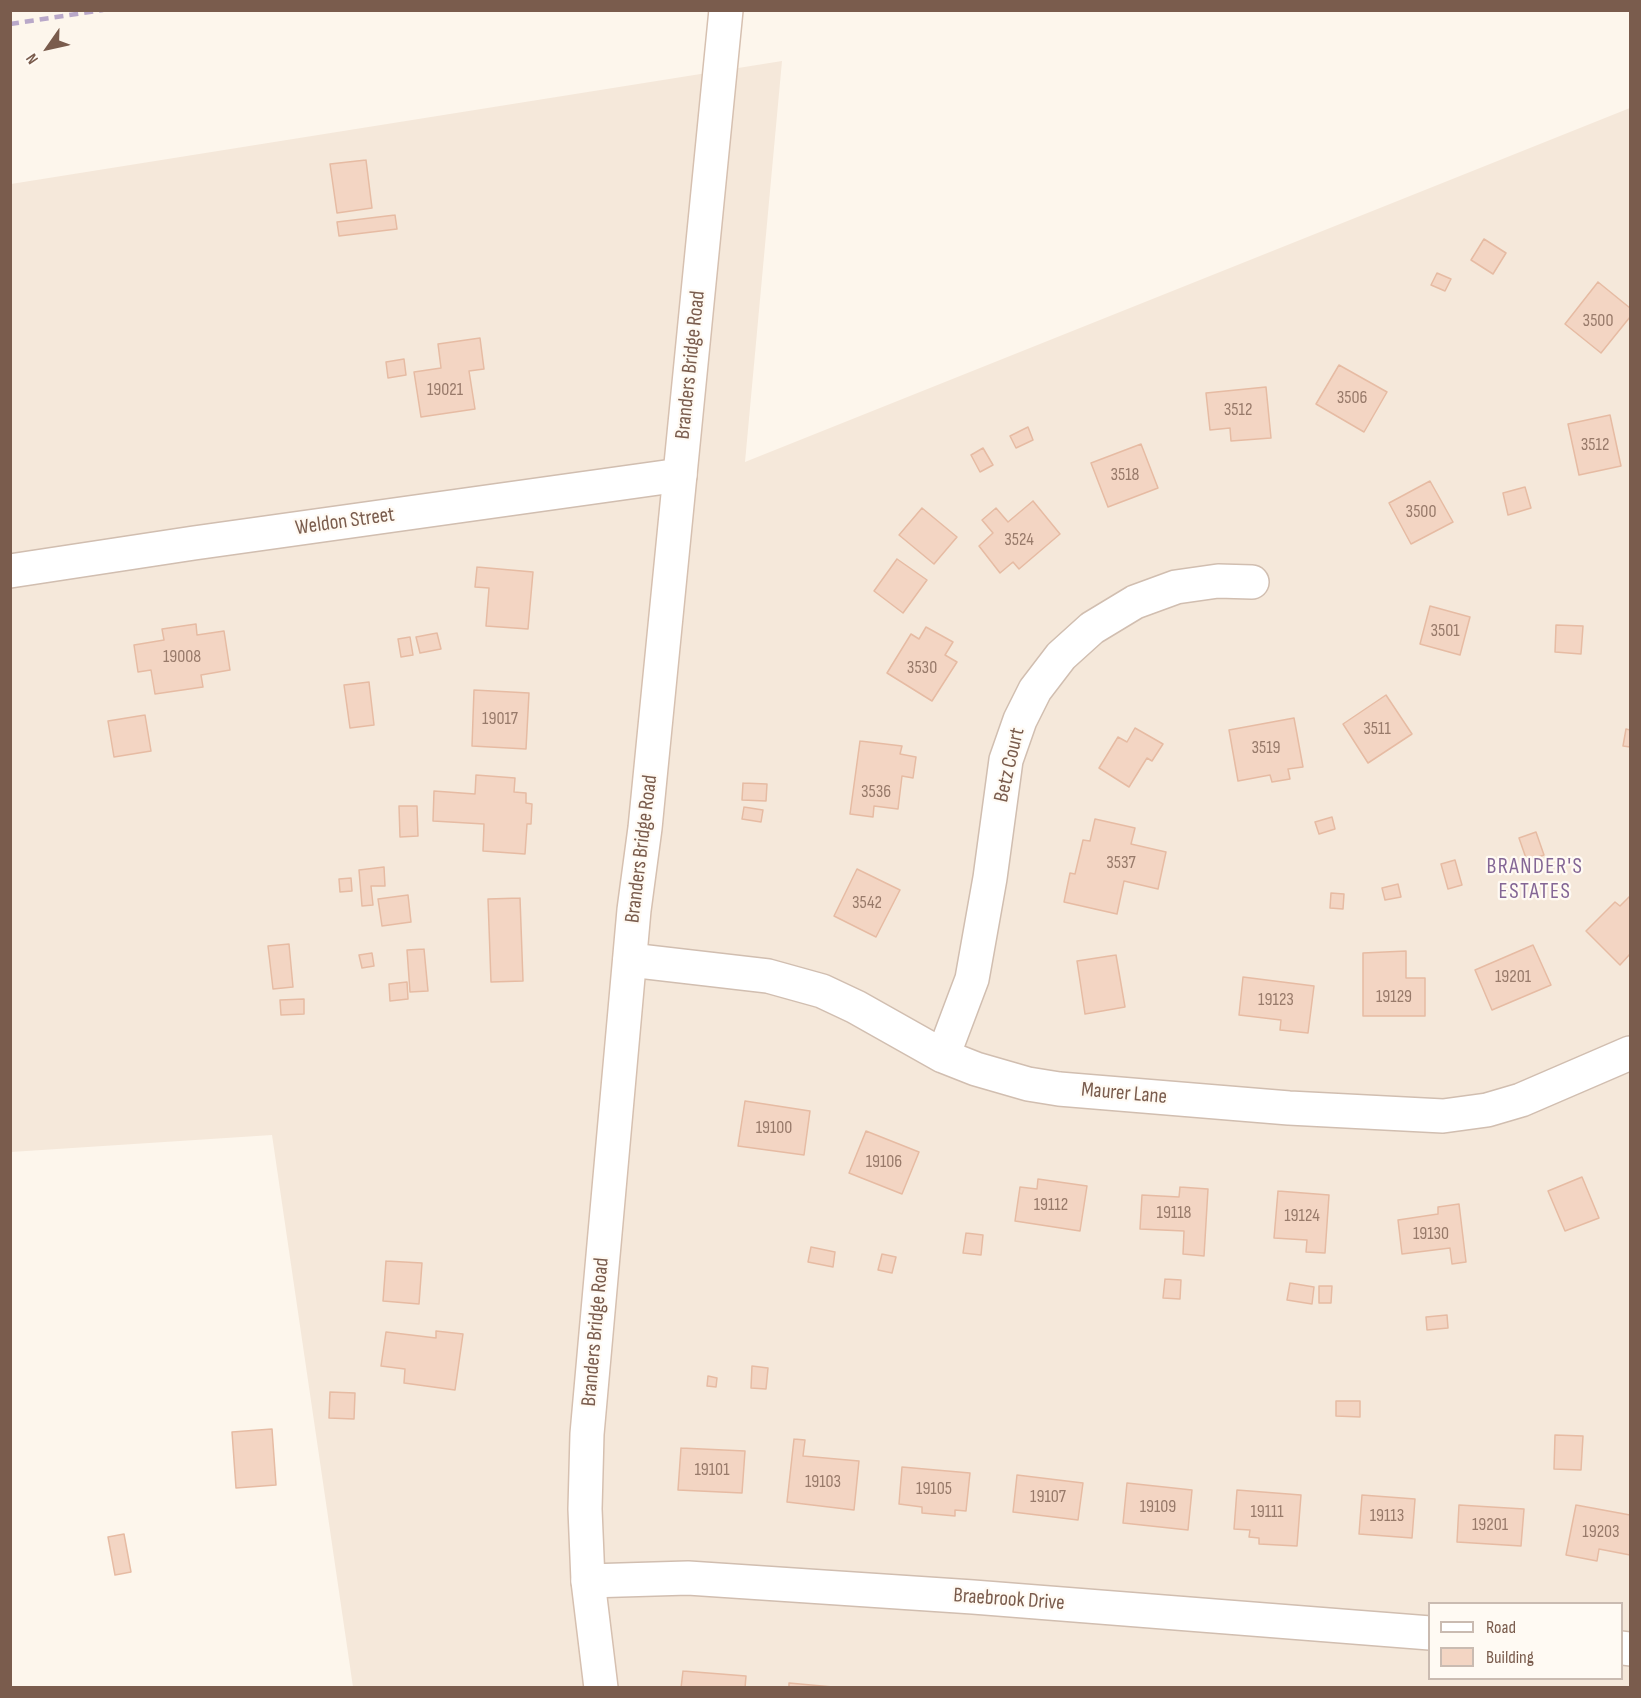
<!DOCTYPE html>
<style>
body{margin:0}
#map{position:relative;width:1641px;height:1698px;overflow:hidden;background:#fdf6ec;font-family:"Sofia Sans Condensed",sans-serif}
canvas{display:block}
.frame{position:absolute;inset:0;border:12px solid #7a5c4d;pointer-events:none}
.legend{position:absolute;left:1428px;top:1602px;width:195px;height:78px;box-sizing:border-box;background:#fffaf3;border:2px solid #cabbb1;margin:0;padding:8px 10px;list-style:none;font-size:18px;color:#7a5c4d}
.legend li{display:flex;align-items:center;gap:12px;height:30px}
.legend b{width:30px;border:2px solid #cabbb1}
.north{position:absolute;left:18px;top:18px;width:60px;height:60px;-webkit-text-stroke:4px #fffaf3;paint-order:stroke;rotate:236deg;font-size:16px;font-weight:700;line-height:24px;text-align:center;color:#7a5c4d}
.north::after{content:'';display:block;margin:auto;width:21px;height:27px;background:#7a5c4d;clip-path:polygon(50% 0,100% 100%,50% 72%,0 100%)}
</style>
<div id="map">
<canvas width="1641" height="1698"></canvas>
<div class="frame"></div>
<ul class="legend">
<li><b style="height:8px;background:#fff"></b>Road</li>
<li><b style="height:16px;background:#f3d5c3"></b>Building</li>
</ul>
<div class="north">N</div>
</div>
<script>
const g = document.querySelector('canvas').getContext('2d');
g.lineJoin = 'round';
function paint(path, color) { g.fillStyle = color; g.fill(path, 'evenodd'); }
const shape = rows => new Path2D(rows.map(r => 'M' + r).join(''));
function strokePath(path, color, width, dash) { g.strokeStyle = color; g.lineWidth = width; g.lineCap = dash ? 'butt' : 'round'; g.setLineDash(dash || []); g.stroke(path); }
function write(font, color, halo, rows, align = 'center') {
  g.font = font + ' "Sofia Sans Condensed",sans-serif'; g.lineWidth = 4.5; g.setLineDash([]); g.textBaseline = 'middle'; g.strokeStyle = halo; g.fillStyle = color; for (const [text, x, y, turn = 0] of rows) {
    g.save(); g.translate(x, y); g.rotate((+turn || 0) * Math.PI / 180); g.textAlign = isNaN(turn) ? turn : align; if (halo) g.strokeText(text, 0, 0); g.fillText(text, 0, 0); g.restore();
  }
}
paint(shape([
 [782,61,745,462,1630,108,1630,1687,353,1687,272,1135,11,1152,11,184],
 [1430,1604,1622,1604,1622,1678,1430,1678]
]), '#f5e8da');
const building = shape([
 [366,160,372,208,337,213,330,164,366,160],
 [395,215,397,229,339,236,337,222,395,215],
 [1484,239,1506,253,1493,274,1471,260,1484,239],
 [1437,273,1451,279,1445,291,1431,285,1437,273],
 [1598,282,1630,308,1630,317,1601,353,1565,324,1598,282],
 [480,338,484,369,469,371,475,409,421,417,414,372,441,368,438,344,480,338],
 [404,359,406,375,388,378,386,362,404,359],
 [1339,365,1387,392,1364,432,1316,404,1339,365],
 [1266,387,1271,438,1231,441,1230,428,1210,430,1206,393,1266,387],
 [1610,415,1621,466,1579,475,1568,424,1610,415],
 [1028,427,1033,440,1016,448,1010,436,1028,427],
 [1141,444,1158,488,1108,507,1091,463,1141,444],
 [983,448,993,465,980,472,971,455,983,448],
 [1430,481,1453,522,1411,544,1389,503,1430,481],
 [1525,487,1531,508,1508,515,1503,493,1525,487],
 [1033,501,1060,534,1019,569,1013,562,1000,573,979,546,993,533,982,520,996,508,1008,522,1033,501],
 [922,508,957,537,934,564,899,535,922,508],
 [897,559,927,580,903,613,874,591,897,559],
 [477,567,533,572,528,629,486,626,489,588,475,587,477,567],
 [1430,606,1470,617,1460,655,1420,644,1430,606],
 [196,624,197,635,224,631,230,670,201,675,203,687,155,694,151,670,138,672,134,645,164,640,162,629,196,624],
 [1556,625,1583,626,1581,654,1555,652,1556,625],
 [926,627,953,642,945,655,957,662,932,701,887,673,911,634,919,639,926,627],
 [437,633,441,649,420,653,416,637,437,633],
 [410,637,413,655,401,657,398,639,410,637],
 [369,682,374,725,350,728,344,685,369,682],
 [474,690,529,693,526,749,472,746,474,690],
 [1386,695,1412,734,1368,763,1343,724,1386,695],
 [145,715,151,751,114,757,108,721,145,715],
 [1294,718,1303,767,1288,769,1290,779,1272,782,1270,775,1238,781,1229,730,1294,718],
 [1135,728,1163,744,1152,761,1147,758,1129,787,1099,768,1118,737,1127,742,1135,728],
 [1626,729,1630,730,1630,747,1623,746,1626,729],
 [860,741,902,746,900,754,916,757,913,778,902,776,898,809,874,806,873,817,850,814,860,741],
 [476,775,515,778,514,792,526,793,526,803,532,804,531,824,527,824,525,854,483,851,484,824,433,821,434,791,475,794,476,775],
 [743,783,767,784,766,801,742,800,743,783],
 [399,806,417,806,418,836,400,837,399,806],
 [744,807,763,810,761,822,742,819,744,807],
 [1332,817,1335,829,1319,834,1315,822,1332,817],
 [1095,819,1135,828,1131,844,1166,852,1158,889,1124,881,1117,914,1064,902,1070,873,1075,874,1083,840,1090,841,1095,819],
 [1536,832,1544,855,1527,861,1519,838,1536,832],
 [1455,860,1462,885,1448,889,1441,864,1455,860],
 [384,867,385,886,371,886,373,905,362,906,359,870,384,867],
 [857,869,900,890,876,937,834,916,857,869],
 [351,878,352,891,340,892,339,879,351,878],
 [1398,884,1401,897,1385,900,1382,888,1398,884],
 [1331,893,1344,894,1343,909,1330,908,1331,893],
 [408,895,411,922,382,926,378,899,408,895],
 [1630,896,1630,954,1620,965,1586,931,1615,902,1620,906,1630,896],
 [520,898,523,981,491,982,488,899,520,898],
 [289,944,293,987,273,989,268,946,289,944],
 [1533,945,1551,985,1492,1010,1475,970,1533,945],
 [424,949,428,991,410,992,407,950,424,949],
 [1406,951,1406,978,1425,978,1425,1016,1363,1016,1363,953,1406,951],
 [372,953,374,966,362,968,359,955,372,953],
 [1116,955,1125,1007,1085,1014,1077,961,1116,955],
 [1243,977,1314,986,1308,1033,1280,1030,1281,1020,1239,1015,1243,977],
 [407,982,408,999,390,1001,389,984,407,982],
 [304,999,304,1014,281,1015,280,1000,304,999],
 [745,1101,810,1111,804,1155,738,1146,745,1101],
 [866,1131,919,1152,902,1194,849,1173,866,1131],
 [1582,1177,1599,1218,1565,1231,1548,1191,1582,1177],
 [1038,1179,1087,1186,1080,1231,1015,1221,1020,1187,1037,1189,1038,1179],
 [1180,1187,1208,1189,1204,1256,1183,1254,1184,1231,1140,1229,1142,1195,1179,1197,1180,1187],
 [1278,1191,1329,1195,1325,1253,1306,1252,1307,1240,1274,1238,1278,1191],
 [1459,1204,1466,1262,1452,1264,1450,1248,1402,1254,1398,1220,1438,1214,1438,1207,1459,1204],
 [966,1233,983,1235,981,1255,963,1253,966,1233],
 [811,1247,835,1252,833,1267,808,1262,811,1247],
 [882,1254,896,1257,892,1273,878,1270,882,1254],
 [386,1261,422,1263,419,1304,383,1301,386,1261],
 [1165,1279,1181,1280,1180,1299,1163,1298,1165,1279],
 [1290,1283,1314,1287,1312,1304,1287,1300,1290,1283],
 [1319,1286,1332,1286,1331,1303,1319,1303,1319,1286],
 [1447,1315,1448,1328,1427,1330,1426,1317,1447,1315],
 [436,1331,463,1334,455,1390,404,1383,405,1369,381,1366,386,1332,436,1338,436,1331],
 [752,1366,768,1368,766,1389,751,1388,752,1366],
 [708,1376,717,1378,716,1387,707,1386,708,1376],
 [330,1392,355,1393,354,1419,329,1418,330,1392],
 [1336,1401,1360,1401,1360,1417,1336,1416,1336,1401],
 [272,1429,276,1485,236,1488,232,1432,272,1429],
 [1555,1435,1583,1436,1581,1470,1554,1469,1555,1435],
 [794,1439,805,1440,803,1456,859,1461,854,1510,787,1502,794,1439],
 [681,1448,745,1451,742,1493,678,1490,681,1448],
 [902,1467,970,1473,966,1511,955,1510,955,1516,922,1513,922,1507,899,1504,902,1467],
 [1017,1475,1083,1483,1078,1520,1013,1512,1017,1475],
 [1127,1483,1192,1490,1188,1530,1123,1523,1127,1483],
 [1237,1490,1301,1495,1297,1546,1259,1544,1259,1538,1249,1537,1250,1530,1234,1529,1237,1490],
 [1362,1495,1415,1499,1412,1538,1359,1534,1362,1495],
 [1459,1505,1524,1509,1521,1546,1457,1542,1459,1505],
 [1576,1505,1630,1515,1630,1555,1599,1549,1597,1561,1566,1555,1576,1505],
 [124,1534,131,1572,115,1575,108,1537,124,1534],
 [683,1671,746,1676,745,1688,681,1688,683,1671],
 [789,1683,844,1688,789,1688,789,1683]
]);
paint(building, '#f3d5c3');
strokePath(building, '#e6bba3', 1.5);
const street = shape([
 [10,571,194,543,680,475],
 [630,960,768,976,822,991,856,1007,943,1056,976,1069,1028,1084,1059,1089,1289,1108,1443,1116,1487,1110,1521,1100,1630,1053],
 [943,1056,972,979,990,878,1006,760,1020,720,1035,690,1061,656,1092,628,1135,602,1176,587,1218,581,1252,582],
 [588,1581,688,1578,973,1597,1430,1633],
 [1622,1648,1630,1649]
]);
const secondary = shape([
 [601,1688,588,1581,585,1509,587,1434,634,910,645,828,726,10]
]);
strokePath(street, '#d1beb0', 36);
strokePath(secondary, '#d6c0b0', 36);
strokePath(street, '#fff', 33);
strokePath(secondary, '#fff', 33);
strokePath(shape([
 [10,24,103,10]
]), '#b9a8c9', 4.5, [9, 6]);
write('18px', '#987a6a', null, [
 ["3500",1598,321],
 ["19021",445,390],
 ["3506",1352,398],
 ["3512",1238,410],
 ["3512",1595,445],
 ["3518",1125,475],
 ["3500",1421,512],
 ["3524",1019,540],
 ["3501",1445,631],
 ["19008",182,657],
 ["3530",922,668],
 ["19017",500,719],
 ["3511",1377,729],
 ["3519",1266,748],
 ["3536",876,792],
 ["3537",1121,863],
 ["3542",867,903],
 ["19201",1513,977],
 ["19129",1394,997],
 ["19123",1276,1000],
 ["19100",774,1128],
 ["19106",884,1162],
 ["19112",1051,1205],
 ["19118",1174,1213],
 ["19124",1302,1216],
 ["19130",1431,1234],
 ["19101",712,1470],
 ["19103",823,1482],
 ["19105",934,1489],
 ["19107",1048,1497],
 ["19109",1158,1507],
 ["19111",1267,1512],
 ["19113",1387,1516],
 ["19201",1490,1525],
 ["19203",1601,1532]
]);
write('21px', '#7a5c4d', '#fffaf3', [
 ["Branders Bridge Road",691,365,-84],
 ["Weldon Street",345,522,-8],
 ["Betz Court",1010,765,-77],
 ["Branders Bridge Road",642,849,-83],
 ["Maurer Lane",1124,1094,5],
 ["Branders Bridge Road",596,1332,-85],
 ["Braebrook Drive",1009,1600,4]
]);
g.letterSpacing = '1.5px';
write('22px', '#846695', '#fffaf3', [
 ["BRANDER'S",1535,867],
 ["ESTATES",1535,892]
]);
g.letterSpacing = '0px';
</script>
